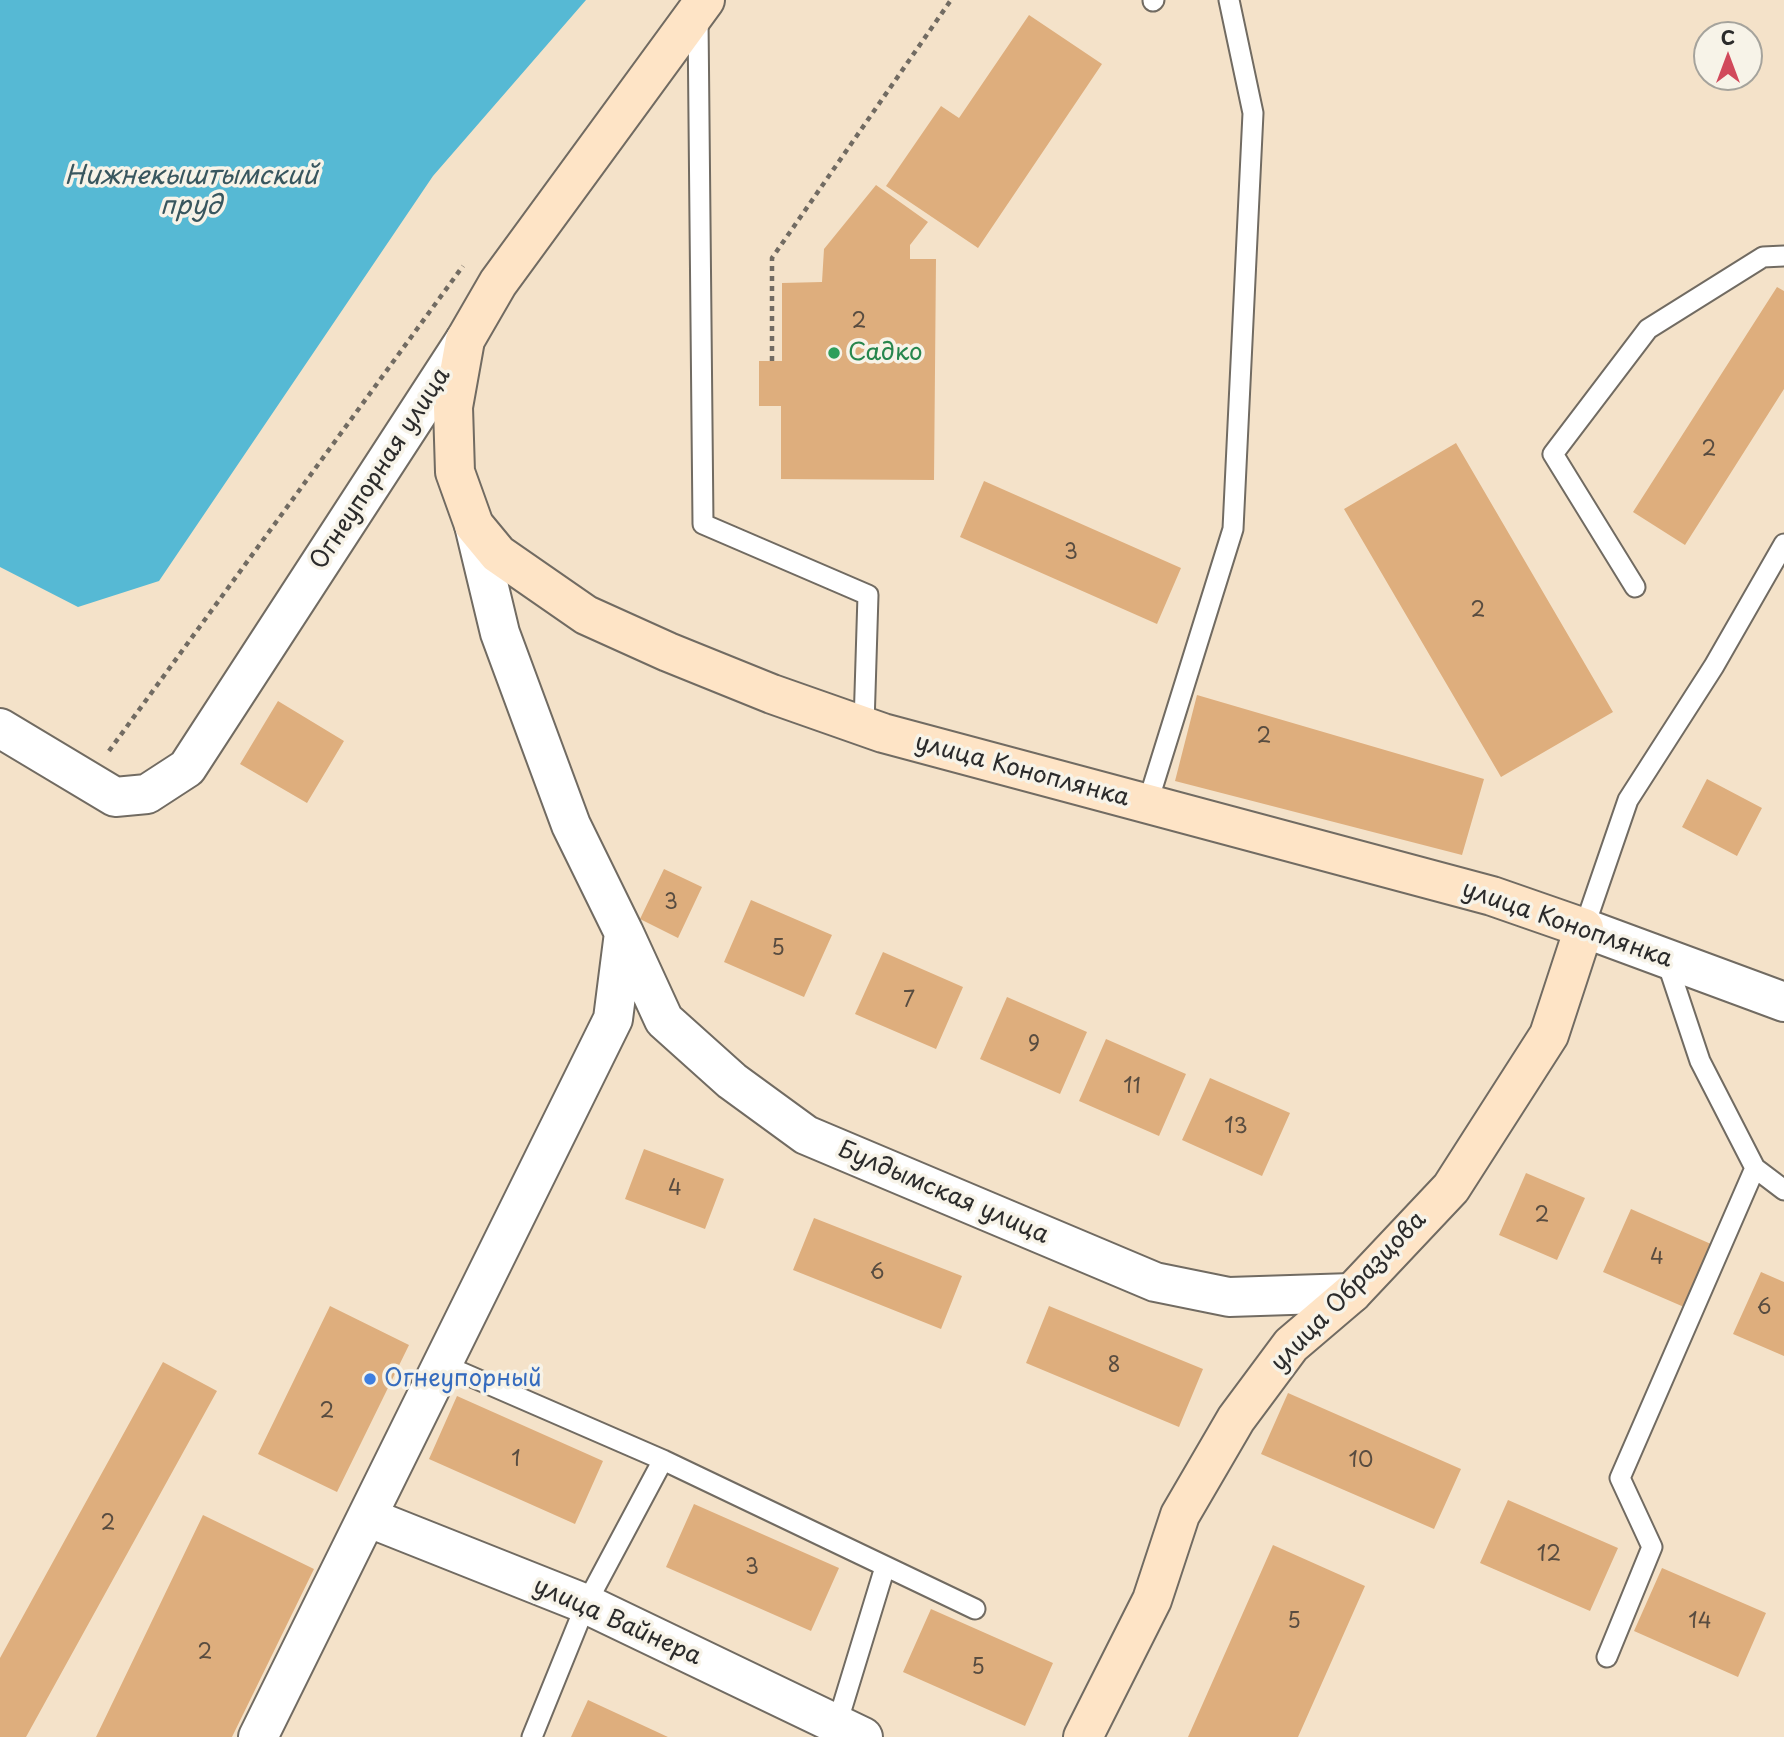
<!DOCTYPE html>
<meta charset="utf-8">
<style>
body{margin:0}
#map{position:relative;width:1784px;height:1737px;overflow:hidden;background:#f4e2c9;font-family:"Playpen Sans",sans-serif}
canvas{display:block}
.north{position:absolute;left:1693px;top:21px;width:70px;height:70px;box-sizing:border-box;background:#f7f3e8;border:2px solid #a5a39c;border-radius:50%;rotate:0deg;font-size:19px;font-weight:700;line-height:28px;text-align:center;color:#2b2b2b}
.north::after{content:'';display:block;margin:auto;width:24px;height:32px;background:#d1495b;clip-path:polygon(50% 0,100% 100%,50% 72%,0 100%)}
</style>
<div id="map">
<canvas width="1784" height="1737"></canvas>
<div class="north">С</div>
</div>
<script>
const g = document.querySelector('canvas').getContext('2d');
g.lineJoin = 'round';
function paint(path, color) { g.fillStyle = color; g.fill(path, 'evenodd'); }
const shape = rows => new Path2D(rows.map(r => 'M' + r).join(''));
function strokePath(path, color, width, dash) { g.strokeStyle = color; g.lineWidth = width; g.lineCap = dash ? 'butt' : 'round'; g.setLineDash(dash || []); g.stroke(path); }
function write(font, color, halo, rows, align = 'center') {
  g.font = font + ' "Playpen Sans",sans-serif'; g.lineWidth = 7; g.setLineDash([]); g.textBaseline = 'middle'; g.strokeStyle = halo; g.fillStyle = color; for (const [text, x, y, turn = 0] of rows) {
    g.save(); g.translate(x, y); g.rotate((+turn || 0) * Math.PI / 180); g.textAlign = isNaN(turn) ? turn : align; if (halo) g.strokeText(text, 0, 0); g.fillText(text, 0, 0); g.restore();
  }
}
paint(shape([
 [0,0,586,0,433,176,159,581,78,607,0,567]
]), '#56b9d4');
paint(shape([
 [1029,15,1102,64,978,248,886,186,941,106,959,118],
 [876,185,928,222,910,245,910,259,936,259,934,480,781,479,781,406,759,406,759,361,782,361,782,283,822,282,824,249],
 [1777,287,1784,291,1784,389,1685,545,1633,512],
 [1456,443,1613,712,1501,777,1344,509],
 [984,481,1181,568,1157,624,960,537],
 [1197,695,1484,779,1462,855,1175,781],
 [278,701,344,741,307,803,240,764],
 [1707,779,1762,808,1737,856,1682,827],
 [664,869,702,887,678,938,640,919],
 [751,900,832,935,804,997,724,962],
 [883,952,963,987,936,1049,855,1014],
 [1007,997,1087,1032,1060,1094,980,1059],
 [1106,1039,1186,1074,1159,1136,1079,1101],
 [1210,1078,1290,1113,1262,1176,1182,1140],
 [644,1149,724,1179,705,1229,625,1199],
 [1526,1173,1585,1198,1557,1260,1499,1235],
 [1631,1209,1711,1244,1684,1307,1603,1272],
 [814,1218,962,1276,941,1329,793,1270],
 [1761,1272,1784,1282,1784,1356,1733,1334],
 [330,1306,409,1345,337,1492,258,1454],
 [1049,1306,1203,1369,1179,1427,1026,1363],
 [163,1362,217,1391,26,1737,0,1737,0,1658],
 [1288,1393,1461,1469,1434,1529,1261,1454],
 [457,1396,603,1461,575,1524,429,1459],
 [1508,1500,1618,1548,1590,1611,1480,1563],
 [694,1504,839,1568,811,1631,666,1567],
 [203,1515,314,1569,232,1737,96,1737],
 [1273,1545,1365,1586,1298,1737,1188,1737],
 [1662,1568,1766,1613,1738,1677,1634,1631],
 [931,1609,1053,1663,1025,1726,903,1672],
 [588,1700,668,1737,571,1737]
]), '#deae7d');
const lane = shape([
 [1153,1,1154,0],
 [698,18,703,524,868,595,864,725],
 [1635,587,1553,454,1648,329,1763,257,1784,256],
 [1147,805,1233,529,1253,113,1229,0],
 [1584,928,1628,800,1714,666,1784,544],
 [1666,959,1700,1061,1755,1168,1784,1190],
 [442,1364,663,1460,975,1609],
 [1607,1657,1652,1547,1620,1478,1755,1168],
 [837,1724,885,1567],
 [532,1737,586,1604,663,1460]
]);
const street = shape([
 [0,728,115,797,147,794,187,768,465,340],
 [1584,928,1784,1002],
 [624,933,664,1020,732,1081,806,1135,1155,1282,1229,1297,1352,1293],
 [367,1517,586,1604,863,1737],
 [258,1737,613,1019,624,933,571,825,500,633,474,525]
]);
const secondary = shape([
 [705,0,498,283,465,340,453,407,455,472,474,525,498,554,586,615,668,652,772,694,883,733,1492,896,1584,928,1549,1035,1451,1188,1352,1293,1291,1345,1236,1419,1180,1515,1152,1600,1083,1737]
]);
strokePath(lane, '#716b62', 23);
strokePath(street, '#716b62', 42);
strokePath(secondary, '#716b62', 42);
strokePath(shape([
 [772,361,772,258,951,0],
 [109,751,463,266]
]), '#716b62', 4.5, [5, 5]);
strokePath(lane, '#fff', 19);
strokePath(street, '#fff', 38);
strokePath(secondary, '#fee4c6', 38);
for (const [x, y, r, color] of [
 [834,353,7,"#2e9e5b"],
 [370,1379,7,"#3f7fe0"]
]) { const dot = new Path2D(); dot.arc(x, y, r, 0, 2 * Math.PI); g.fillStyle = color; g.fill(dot); strokePath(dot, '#f7f3e8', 2.5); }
write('21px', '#584c40', null, [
 ["2",859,322],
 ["2",1709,450],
 ["3",1071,553],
 ["2",1478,611],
 ["2",1264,737],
 ["3",671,903],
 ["5",778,949],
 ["7",909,1001],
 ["9",1034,1045],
 ["11",1132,1087],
 ["13",1236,1127],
 ["4",675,1189],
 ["2",1542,1216],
 ["4",1657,1258],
 ["6",877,1273],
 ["6",1764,1308],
 ["8",1114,1366],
 ["2",327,1412],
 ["1",516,1460],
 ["10",1361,1461],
 ["2",108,1524],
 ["12",1549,1555],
 ["3",752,1568],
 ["5",1294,1622],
 ["14",1700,1622],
 ["2",205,1653],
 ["5",978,1668]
]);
write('24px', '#27864d', '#f7f3e8', [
 ["Садко",848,353]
], 'left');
write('24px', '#2b2b2b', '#f7f3e8', [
 ["Огнеупорная улица",381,469,-57],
 ["улица Коноплянка",1022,771,15],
 ["улица Коноплянка",1567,925,19],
 ["Булдымская улица",943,1193,23],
 ["улица Образцова",1349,1292,-46],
 ["улица Вайнера",617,1622,24]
]);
write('24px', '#366cbe', '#f7f3e8', [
 ["Огнеупорный",384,1379]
], 'left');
write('italic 26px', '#38565e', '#f7f3e8', [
 ["Нижнекыштымский",191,177],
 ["пруд",191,207]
]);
</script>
